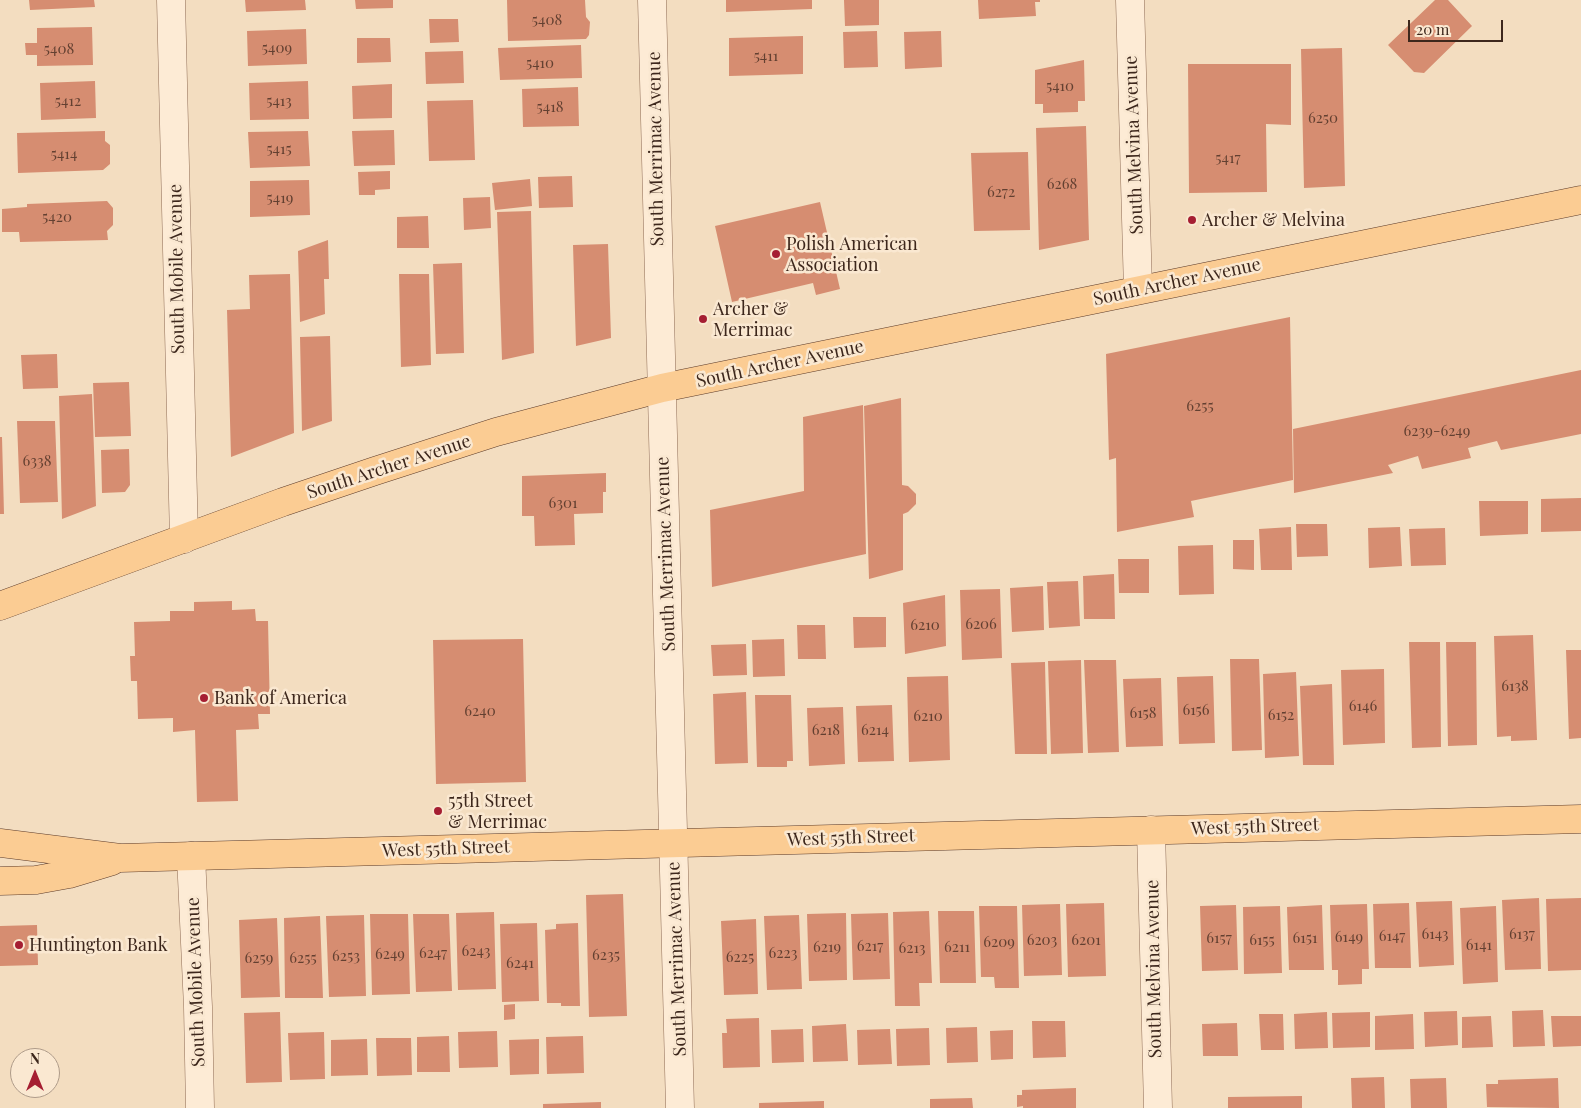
<!DOCTYPE html>
<style>
body{margin:0}
#map{position:relative;width:1581px;height:1108px;overflow:hidden;background:#f3ddc0;font-family:"Playfair Display",serif}
canvas{display:block}
.north{position:absolute;left:10px;top:1048px;width:50px;height:50px;box-sizing:border-box;background:#fae8d1;border:1px solid #ae9b89;border-radius:50%;rotate:0deg;font-size:14px;font-weight:700;line-height:20px;text-align:center;color:#3d271c}
.north::after{content:'';display:block;margin:auto;width:18px;height:22px;background:#a51e32;clip-path:polygon(50% 0,100% 100%,50% 72%,0 100%)}
.scale{position:absolute;left:1408px;top:20px;width:95px;height:22px;box-sizing:border-box;border:2px solid #3d271c;border-top:0;padding-left:6px;font-size:15px;line-height:18px;white-space:nowrap;color:#3d271c;-webkit-text-stroke:4px #fae8d1;paint-order:stroke}
</style>
<div id="map">
<canvas width="1581" height="1108"></canvas>
<div class="north">N</div>
<div class="scale">20 m</div>
</div>
<script>
const g = document.querySelector('canvas').getContext('2d');
g.lineJoin = 'round';
function paint(path, color) { g.fillStyle = color; g.fill(path, 'evenodd'); }
const shape = rows => new Path2D(rows.map(r => 'M' + r).join(''));
function strokePath(path, color, width, dash) { g.strokeStyle = color; g.lineWidth = width; g.lineCap = dash ? 'butt' : 'round'; g.setLineDash(dash || []); g.stroke(path); }
function write(font, color, halo, rows, align = 'center') {
  g.font = font + ' "Playfair Display",serif'; g.lineWidth = 5; g.setLineDash([]); g.textBaseline = 'middle'; g.strokeStyle = halo; g.fillStyle = color; for (const [text, x, y, turn = 0] of rows) {
    g.save(); g.translate(x, y); g.rotate((+turn || 0) * Math.PI / 180); g.textAlign = isNaN(turn) ? turn : align; if (halo) g.strokeText(text, 0, 0); g.fillText(text, 0, 0); g.restore();
  }
}
paint(shape([
 [29,0,94,0,95,7,30,10],
 [245,0,305,0,306,10,246,12],
 [355,0,393,0,393,8,356,9],
 [507,0,585,0,586,17,590,22,589,35,586,39,508,41],
 [726,0,812,0,812,9,726,12],
 [844,0,879,0,879,25,845,26],
 [978,0,1040,0,1040,2,1035,2,1036,16,979,19],
 [1435,0,1448,0,1472,26,1424,73,1414,72,1388,45],
 [429,19,458,19,459,42,430,43],
 [92,27,93,65,37,66,37,55,26,55,25,43,37,43,37,28],
 [306,29,307,64,248,66,247,31],
 [877,31,878,67,844,68,843,32],
 [941,31,942,67,905,69,904,32],
 [803,36,803,74,729,76,729,38],
 [357,38,390,38,391,62,357,63],
 [581,45,582,78,500,80,498,48],
 [1342,48,1345,186,1304,188,1301,49],
 [463,51,464,83,426,84,425,52],
 [1084,60,1085,101,1078,101,1078,112,1043,113,1043,104,1035,104,1035,70],
 [1188,64,1291,64,1291,125,1266,124,1267,192,1189,193],
 [95,81,96,118,41,120,40,83],
 [308,81,309,119,250,120,249,83],
 [392,84,392,118,353,119,352,86],
 [578,87,579,126,523,127,522,89],
 [473,100,475,160,429,161,427,101],
 [1086,126,1089,240,1039,250,1036,128],
 [394,130,395,165,354,166,352,131],
 [105,131,105,141,110,145,110,164,103,170,18,173,17,133],
 [308,131,310,166,250,168,248,132],
 [1028,152,1030,230,974,231,971,153],
 [390,171,390,189,375,190,375,195,359,195,358,172],
 [572,176,573,207,539,208,538,177],
 [530,179,532,206,495,210,492,183],
 [309,180,310,215,250,217,250,181],
 [490,197,491,228,464,230,463,198],
 [107,201,113,208,113,225,107,231,108,240,20,242,19,232,2,232,2,209,27,207,27,204],
 [820,202,840,289,816,295,813,283,732,302,715,226],
 [531,211,534,353,502,360,497,212],
 [428,216,429,248,397,248,397,217],
 [328,240,329,279,324,279,325,314,300,322,298,251],
 [608,244,611,338,576,346,573,245],
 [462,263,464,353,436,354,433,264],
 [290,274,294,433,231,457,227,310,250,309,249,275],
 [399,274,429,274,431,365,401,367],
 [1290,317,1293,480,1191,501,1194,517,1117,532,1116,458,1109,460,1106,354],
 [330,336,332,421,302,431,300,337],
 [57,354,58,388,23,389,21,355],
 [1581,370,1581,434,1501,450,1497,441,1468,448,1471,458,1422,469,1418,456,1388,465,1393,473,1294,493,1293,429],
 [129,382,131,436,95,437,93,383],
 [92,394,96,506,62,519,59,396],
 [901,398,902,485,908,486,916,494,916,504,908,512,903,514,903,570,869,579,864,406],
 [863,405,866,554,712,587,710,510,804,491,803,417],
 [17,421,55,421,58,502,20,503],
 [0,437,2,437,4,514,0,514],
 [129,449,130,485,125,492,102,493,101,450],
 [606,473,606,492,603,492,603,513,574,514,575,545,535,546,534,516,522,516,522,476],
 [1581,498,1581,531,1541,532,1541,499],
 [1479,501,1528,501,1528,534,1480,536],
 [1296,524,1327,524,1328,556,1297,557],
 [1291,527,1292,570,1261,570,1259,529],
 [1400,527,1402,566,1369,568,1368,528],
 [1445,528,1446,565,1411,566,1409,529],
 [1233,540,1254,540,1254,570,1233,569],
 [1213,545,1214,594,1179,595,1178,546],
 [1118,559,1149,559,1149,593,1119,593],
 [1114,574,1115,619,1084,619,1083,576],
 [1078,581,1080,626,1049,628,1047,582],
 [1043,586,1044,630,1012,632,1010,588],
 [1000,589,1002,658,962,660,960,590],
 [945,595,946,646,905,654,903,603],
 [232,601,232,610,255,609,256,621,268,621,270,714,258,714,259,729,236,730,238,801,197,802,195,730,173,732,173,718,138,719,137,681,131,681,130,656,135,656,134,622,170,621,170,611,194,611,194,602],
 [853,617,886,617,886,647,854,648],
 [797,625,825,625,826,659,798,659],
 [1533,635,1537,740,1511,741,1511,736,1497,737,1494,636],
 [523,639,526,782,436,784,433,640],
 [784,639,785,676,753,677,752,640],
 [1409,642,1440,642,1441,747,1412,748],
 [1446,642,1476,642,1477,745,1448,746],
 [746,644,747,675,713,676,711,645],
 [1566,650,1581,650,1581,738,1569,739],
 [1230,659,1259,659,1262,750,1232,751],
 [1081,660,1083,753,1051,754,1048,661],
 [1084,660,1116,660,1119,752,1088,753],
 [1045,662,1047,754,1015,754,1011,663],
 [1384,669,1385,743,1343,745,1341,670],
 [1296,672,1299,756,1265,758,1263,674],
 [948,676,950,760,909,762,907,677],
 [1213,676,1215,743,1179,744,1177,677],
 [1161,678,1163,746,1126,747,1123,679],
 [1332,684,1334,765,1303,765,1300,686],
 [746,692,748,763,715,764,713,694],
 [755,695,791,695,793,761,787,761,787,767,757,767],
 [892,705,894,761,858,762,856,706],
 [843,707,845,764,809,766,807,708],
 [623,894,627,1016,589,1017,586,895],
 [1539,898,1541,969,1505,970,1502,900],
 [1581,898,1581,970,1548,971,1546,899],
 [1452,901,1454,965,1419,967,1416,902],
 [1104,903,1106,976,1068,977,1066,904],
 [1409,903,1411,968,1375,968,1373,904],
 [1060,904,1062,975,1024,976,1022,905],
 [1367,904,1369,969,1362,969,1362,984,1338,985,1338,970,1332,970,1330,905],
 [1236,905,1238,970,1202,971,1200,906],
 [1322,905,1324,970,1289,970,1287,907],
 [979,906,1017,906,1019,988,995,988,994,977,981,977],
 [1280,906,1282,973,1244,974,1243,907],
 [1496,906,1498,982,1463,984,1460,908],
 [929,911,932,983,919,983,920,1006,895,1006,893,912],
 [938,911,974,911,976,983,940,983],
 [494,912,496,989,458,990,456,913],
 [846,913,847,980,809,981,807,914],
 [888,913,890,979,853,980,851,914],
 [370,914,408,914,410,994,372,995],
 [413,914,449,914,452,991,416,992],
 [364,915,366,996,329,997,326,916],
 [799,915,802,989,767,990,764,916],
 [320,916,323,998,285,998,284,918],
 [277,918,280,997,241,998,239,920],
 [756,919,758,994,724,995,721,921],
 [537,923,539,1001,502,1002,500,924],
 [578,923,580,1006,561,1006,561,1003,547,1003,545,930,556,929,556,924],
 [37,925,38,965,0,966,0,926],
 [515,1004,515,1019,504,1020,504,1005],
 [1543,1010,1545,1046,1513,1047,1512,1011],
 [1457,1011,1458,1045,1425,1047,1424,1012],
 [280,1012,282,1082,246,1083,244,1013],
 [1327,1012,1328,1048,1295,1049,1294,1014],
 [1370,1012,1370,1047,1333,1048,1332,1013],
 [1259,1014,1283,1014,1284,1050,1261,1050],
 [1413,1014,1414,1049,1375,1050,1375,1016],
 [1491,1016,1493,1047,1462,1048,1462,1017],
 [1551,1016,1581,1016,1581,1046,1553,1047],
 [759,1018,760,1067,723,1068,722,1033,727,1033,726,1019],
 [1032,1021,1065,1021,1066,1057,1033,1058],
 [1237,1023,1238,1056,1203,1056,1202,1024],
 [846,1024,848,1061,813,1062,812,1026],
 [977,1027,978,1062,947,1063,946,1028],
 [929,1028,930,1065,897,1066,896,1029],
 [803,1029,804,1062,772,1063,771,1030],
 [890,1029,892,1064,858,1065,857,1030],
 [1013,1030,1013,1059,991,1060,990,1031],
 [497,1031,498,1067,459,1068,458,1032],
 [324,1032,325,1079,290,1080,288,1033],
 [449,1036,450,1072,417,1072,417,1037],
 [583,1036,584,1073,547,1074,546,1037],
 [376,1038,411,1038,412,1075,377,1076],
 [367,1039,368,1075,331,1076,331,1040],
 [539,1039,539,1074,510,1075,509,1040],
 [1384,1077,1385,1108,1352,1108,1351,1078],
 [1446,1078,1447,1108,1411,1108,1410,1079],
 [1558,1078,1559,1108,1487,1107,1486,1084,1498,1084,1498,1080],
 [1076,1088,1076,1108,1023,1108,1023,1106,1017,1107,1017,1095,1022,1095,1022,1090],
 [1302,1096,1302,1108,1228,1108,1228,1097],
 [972,1098,973,1108,930,1108,930,1099],
 [824,1101,824,1108,759,1108,759,1103],
 [601,1102,601,1108,543,1108,543,1104]
]), '#d68d71');
const minor = shape([
 [171,0,184,539],
 [652,0,680,1108],
 [1130,0,1138,290],
 [1151,830,1158,1108],
 [191,856,198,1007,200,1108]
]);
const major = shape([
 [0,606,283,502,375,471,496,432,662,388,1581,200],
 [0,843,120,858,1581,819],
 [0,881,36,880,69,874,112,861]
]);
strokePath(minor, '#8f6c55', 29);
strokePath(major, '#5c3b2a', 29);
strokePath(minor, '#fdebd5', 28);
strokePath(major, '#fbcc93', 28);
for (const [x, y, r, color] of [
 [1192,220,5,"#a51e32"],
 [776,254,5,"#a51e32"],
 [703,319,5,"#a51e32"],
 [204,698,5,"#a51e32"],
 [438,811,5,"#a51e32"],
 [19,945,5,"#a51e32"]
]) { const dot = new Path2D(); dot.arc(x, y, r, 0, 2 * Math.PI); g.fillStyle = color; g.fill(dot); strokePath(dot, '#fae8d1', 2); }
write('15px', '#634031', null, [
 ["5408",547,20],
 ["5409",277,48],
 ["5408",59,49],
 ["5411",766,56],
 ["5410",540,63],
 ["5410",1060,86],
 ["5412",68,101],
 ["5413",279,101],
 ["5418",550,107],
 ["6250",1323,118],
 ["5415",279,149],
 ["5414",64,154],
 ["5417",1228,158],
 ["6268",1062,184],
 ["6272",1001,192],
 ["5419",280,198],
 ["5420",57,217],
 ["6255",1200,406],
 ["6239-6249",1437,431],
 ["6338",37,461],
 ["6301",563,503],
 ["6206",981,624],
 ["6210",925,625],
 ["6138",1515,686],
 ["6146",1363,706],
 ["6156",1196,710],
 ["6240",480,711],
 ["6158",1143,713],
 ["6152",1281,715],
 ["6210",928,716],
 ["6218",826,730],
 ["6214",875,730],
 ["6143",1435,934],
 ["6137",1522,934],
 ["6147",1392,936],
 ["6149",1349,937],
 ["6157",1219,938],
 ["6151",1305,938],
 ["6203",1042,940],
 ["6201",1086,940],
 ["6155",1262,940],
 ["6209",999,942],
 ["6141",1479,945],
 ["6217",870,946],
 ["6219",827,947],
 ["6211",957,947],
 ["6213",912,948],
 ["6243",476,951],
 ["6247",433,953],
 ["6223",783,953],
 ["6249",390,954],
 ["6235",606,955],
 ["6253",346,956],
 ["6225",740,957],
 ["6259",259,958],
 ["6255",303,958],
 ["6241",520,963]
]);
write('18px', '#3d271c', '#fae8d1', [
 ["South Melvina Avenue",1134,145,-92],
 ["South Merrimac Avenue",656,149,-91],
 ["South Mobile Avenue",177,269,-91],
 ["South Archer Avenue",1177,282,-12],
 ["South Archer Avenue",780,364,-12],
 ["South Archer Avenue",389,467,-18],
 ["South Merrimac Avenue",666,554,-92],
 ["West 55th Street",1255,827,-2],
 ["West 55th Street",851,838,-2],
 ["West 55th Street",446,849,-2],
 ["South Merrimac Avenue",677,959,-92],
 ["South Melvina Avenue",1154,969,-91],
 ["South Mobile Avenue",196,982,-92]
]);
write('18px', '#3d271c', '#fae8d1', [
 ["Archer & Melvina",1202,220],
 ["Polish American",786,244],
 ["Association",786,265],
 ["Archer &",713,309],
 ["Merrimac",713,330],
 ["Bank of America",214,698],
 ["55th Street",448,801],
 ["& Merrimac",448,822],
 ["Huntington Bank",29,945]
], 'left');
</script>
